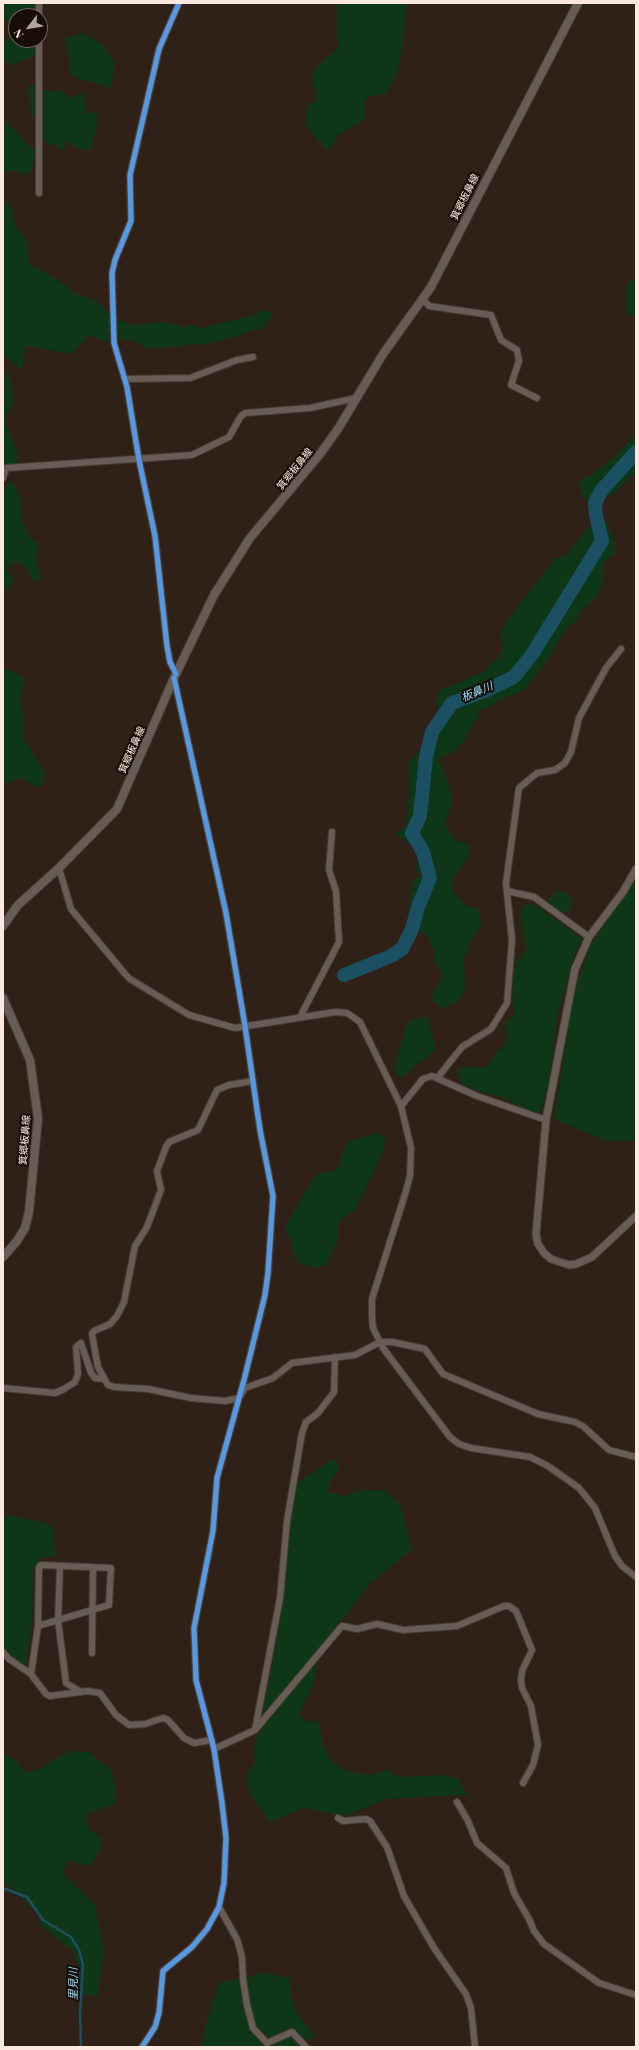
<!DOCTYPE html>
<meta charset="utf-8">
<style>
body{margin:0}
#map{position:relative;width:639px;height:2050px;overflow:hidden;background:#2f2118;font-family:"Playfair Display",serif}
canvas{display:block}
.frame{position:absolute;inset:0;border:4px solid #fbe9df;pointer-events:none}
.north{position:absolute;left:8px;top:8px;width:40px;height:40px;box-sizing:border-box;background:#180c06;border:1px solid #73645d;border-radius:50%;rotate:239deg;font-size:11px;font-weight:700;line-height:16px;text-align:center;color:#fbe9df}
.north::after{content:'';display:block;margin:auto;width:14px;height:18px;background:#b4a399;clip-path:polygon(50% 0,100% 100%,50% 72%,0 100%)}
</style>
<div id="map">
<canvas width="639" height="2050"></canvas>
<div class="frame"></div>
<div class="north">N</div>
</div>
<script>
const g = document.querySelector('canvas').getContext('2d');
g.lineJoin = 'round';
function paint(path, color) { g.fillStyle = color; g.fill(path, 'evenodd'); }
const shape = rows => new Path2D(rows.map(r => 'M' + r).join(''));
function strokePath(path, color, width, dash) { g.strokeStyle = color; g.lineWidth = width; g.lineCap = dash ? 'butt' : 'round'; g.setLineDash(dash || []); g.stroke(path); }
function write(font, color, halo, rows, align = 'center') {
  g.font = font + ' "Playfair Display","Noto Sans JP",serif'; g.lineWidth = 4; g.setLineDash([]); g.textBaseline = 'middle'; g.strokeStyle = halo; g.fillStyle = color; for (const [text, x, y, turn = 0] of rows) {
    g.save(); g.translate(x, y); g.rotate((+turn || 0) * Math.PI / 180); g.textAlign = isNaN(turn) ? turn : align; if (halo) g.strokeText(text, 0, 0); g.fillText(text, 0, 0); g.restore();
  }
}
paint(shape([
 [3,3,37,3,37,16,16,16,16,40,36,40,35,56,12,65,3,60,3,44,12,34,12,25,3,17],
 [338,3,409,3,406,11,402,50,396,75,391,85,385,94,368,97,364,104,366,118,339,135,328,150,324,148,307,127,306,113,311,103,317,101,312,75,323,60,338,49,336,14],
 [83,33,102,45,115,62,111,85,109,90,103,85,79,79,70,74,69,52,65,37,71,37],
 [32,84,34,85,36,102,36,112,34,117,32,118,28,88],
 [44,90,52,92,61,90,67,96,71,98,78,93,82,94,88,114,96,112,98,120,91,150,78,149,66,141,63,143,65,150,60,150,55,144,49,145,45,142,42,137,41,91],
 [3,119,35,151,32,169,25,175,16,171,6,171,3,180],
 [3,199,10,206,18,231,27,239,29,264,53,277,75,293,96,301,107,311,110,317,109,343,89,335,72,354,25,346,22,371,3,354],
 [636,277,636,317,627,313,626,295,628,284],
 [265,309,272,313,271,317,262,329,252,330,241,335,212,343,148,349,136,342,126,339,119,342,117,320,134,325,165,322,184,327,191,325,202,328,255,315],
 [3,369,10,379,13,396,14,402,6,417,6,423,18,456,17,464,3,465],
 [636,433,636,471,614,493,600,502,587,501,582,495,579,481,593,474,607,463,630,441],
 [8,482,13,482,20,497,22,519,29,537,38,543,36,560,41,578,32,582,28,570,17,561,7,568,13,582,3,594,3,494],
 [607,522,615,546,615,554,604,561,602,586,594,600,582,609,576,622,567,627,548,660,523,691,501,699,490,707,479,710,478,718,474,722,464,741,455,751,438,758,449,784,452,802,445,824,455,840,469,845,469,856,455,875,452,882,453,891,459,899,468,906,477,908,481,921,480,928,471,941,464,960,465,990,459,1001,442,1009,432,1000,433,993,443,975,434,961,434,950,427,935,416,929,406,949,385,954,397,946,407,920,413,880,421,875,416,870,418,861,414,846,395,835,406,825,410,785,408,764,421,749,433,745,444,718,436,703,439,691,483,672,497,659,503,649,501,633,507,621,550,565,555,559,564,557,586,530,594,524],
 [3,668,14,671,24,679,20,701,24,715,23,737,45,773,41,787,33,785,22,778,3,784],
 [636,874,636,1141,606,1141,554,1119,574,993,590,947],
 [558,890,570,896,572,904,569,910,563,914,555,910,547,902],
 [529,904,534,905,582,938,575,953,557,1017,550,1078,540,1113,527,1110,499,1096,470,1089,463,1085,456,1072,463,1067,481,1068,489,1065,496,1052,504,1047,507,1036,505,1022,515,1016,512,1002,514,971,517,962,526,950,520,913,523,905],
 [428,1017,435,1047,434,1051,400,1079,395,1070,396,1061,405,1029,409,1022,415,1019],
 [378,1133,385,1137,384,1149,374,1172,354,1211,340,1220,338,1227,338,1238,327,1264,318,1268,299,1263,292,1250,291,1240,285,1227,311,1182,319,1173,331,1172,338,1167,345,1148,350,1141],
 [334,1458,339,1465,338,1472,331,1479,328,1492,346,1496,363,1490,384,1490,400,1505,412,1549,371,1583,328,1637,317,1661,313,1685,299,1714,307,1722,318,1721,323,1746,332,1762,345,1770,354,1773,373,1775,387,1769,397,1777,441,1775,457,1778,467,1795,386,1799,347,1815,335,1814,303,1808,270,1822,253,1798,247,1786,248,1772,255,1763,255,1740,260,1732,283,1605,287,1536,297,1483],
 [8,1515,44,1523,53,1528,55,1549,54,1557,42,1557,33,1570,32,1620,25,1665,9,1656,3,1648,3,1520],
 [70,1751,89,1752,111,1770,115,1786,116,1804,92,1811,86,1816,89,1829,102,1839,100,1850,91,1865,83,1865,70,1861,63,1869,63,1874,95,1905,104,1953,97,1997,78,1992,78,1965,73,1951,40,1925,39,1915,10,1886,3,1884,3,1753,15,1760,25,1773,39,1769],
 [264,1973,290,1978,291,1998,297,2013,314,2035,310,2040,297,2038,304,2047,201,2047,206,2025,219,1983]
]), '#0e3718');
strokePath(shape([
 [3,1888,27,1897,43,1920,71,1937,79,1950,83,1965,80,2012,81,2047]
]), '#1b4f62', 2.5);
strokePath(shape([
 [344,975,391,956,402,949,412,929,418,907,430,878,423,852,412,833,420,816,426,757,432,732,452,703,487,690,514,677,533,653,602,541,596,515,595,503,601,491,636,452]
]), '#1b4f62', 14);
const minor = shape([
 [39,3,39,16],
 [39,40,39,193],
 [423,299,429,306,491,315,501,340,517,350,519,361,511,385,537,398],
 [125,379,190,378,237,360,253,357],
 [3,478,6,468,192,455,229,437,241,416,245,413,310,408,356,398],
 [176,674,170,662,167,646,155,536,139,460,127,387,114,343,112,273,115,260,131,221,130,175,159,49,179,3],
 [59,868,71,909,126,975,130,979,189,1015,235,1028,335,1012,347,1013,360,1022,401,1106,411,1148,410,1176,406,1191,372,1299,372,1317,373,1328,383,1348,450,1437,459,1444,471,1448,530,1457,548,1466,579,1488,595,1508,615,1556,622,1566,636,1577],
 [507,891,534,897,589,937],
 [300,1017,339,942,336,891,329,870,332,832],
 [438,1077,462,1047,491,1029,507,1003,512,940,506,883,519,788,537,773,555,770,565,763,571,752,579,718,606,668,621,649],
 [253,1081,229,1085,217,1090,198,1130,169,1142,166,1147,157,1171,161,1190,147,1227,135,1246,124,1302,117,1316,110,1324,94,1331,92,1334,98,1367,108,1385,114,1387,148,1389,191,1398,225,1401,239,1398,245,1388,273,1378,292,1363,355,1355,380,1342,392,1342,425,1349,443,1374,538,1414,575,1422,584,1427,609,1450,636,1457],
 [401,1106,423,1079,432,1076,477,1096,546,1120],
 [3,1388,55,1393,64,1389,75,1382,78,1374,76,1347,81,1343,91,1373,95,1378,103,1379],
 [60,1566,58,1620,66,1683,81,1692],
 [3,1652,9,1659,31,1674,46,1694,50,1696,87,1691,100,1693,116,1715,129,1725,145,1724,163,1718,168,1720,184,1738,194,1743,212,1740],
 [92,1653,93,1567],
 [31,1674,38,1626,39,1567,41,1565,111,1568,109,1605,38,1626],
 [255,1730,342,1626,357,1629,377,1624,403,1630,457,1626,504,1606,509,1606,516,1611,532,1650,522,1671,521,1680,522,1688,531,1706,538,1745,533,1765,523,1783],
 [214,1749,255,1730,280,1598,287,1521,302,1433,306,1422,318,1413,334,1392,335,1357],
 [457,1802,468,1821,477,1843,506,1868,514,1893,529,1919,534,1931,544,1944,599,1983,636,1995],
 [338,1818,343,1821,366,1819,370,1821,387,1847,404,1896,434,1948,466,1994,471,2008,475,2047],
 [219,1907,237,1939,242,1957,243,1979,247,2005,253,2028,267,2043,292,2032,306,2047],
 [142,2047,155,2027,159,2013,163,1971,192,1947,207,1929,219,1907,224,1883,226,1838,222,1803,214,1749,196,1680,194,1628,213,1531,217,1478,244,1380,265,1295,268,1273,273,1196,260,1130,245,1026,226,913,174,678]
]);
const tertiary = shape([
 [636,869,623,892,589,937,575,969,546,1120,536,1234,538,1244,544,1253,551,1259,569,1265,576,1264,592,1257,636,1216]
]);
const secondary = shape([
 [3,926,18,905,59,868,117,809,174,678,214,595,250,538,320,454,338,429,383,354,431,287,578,3],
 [3,998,30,1060,38,1118,29,1212,25,1228,17,1241,3,1257]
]);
strokePath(minor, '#483c35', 8);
strokePath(tertiary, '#483c35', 9);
strokePath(secondary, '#483c35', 10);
strokePath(minor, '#685c56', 6);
strokePath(tertiary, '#685c56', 7);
strokePath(secondary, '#685c56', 8);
strokePath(shape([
 [176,674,170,662,167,646,155,536,139,460,127,387,114,343,112,273,115,260,131,221,130,175,159,49,179,3],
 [142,2047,155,2027,159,2013,163,1971,192,1947,207,1929,219,1907,224,1883,226,1838,222,1803,214,1749,196,1680,194,1628,213,1531,217,1478,244,1380,265,1295,268,1273,273,1196,260,1130,245,1026,226,913,174,678]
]), '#5399e6', 5);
write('10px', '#fbe9df', '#180c06', [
 ["箕郷板鼻線",465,197,-63],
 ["箕郷板鼻線",295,469,-51],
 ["箕郷板鼻線",132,750,-66],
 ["箕郷板鼻線",25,1140,-86]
]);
write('italic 11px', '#92defd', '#180c06', [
 ["板鼻川",477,692,-23],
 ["里見川",74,1984,-90]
]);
</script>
